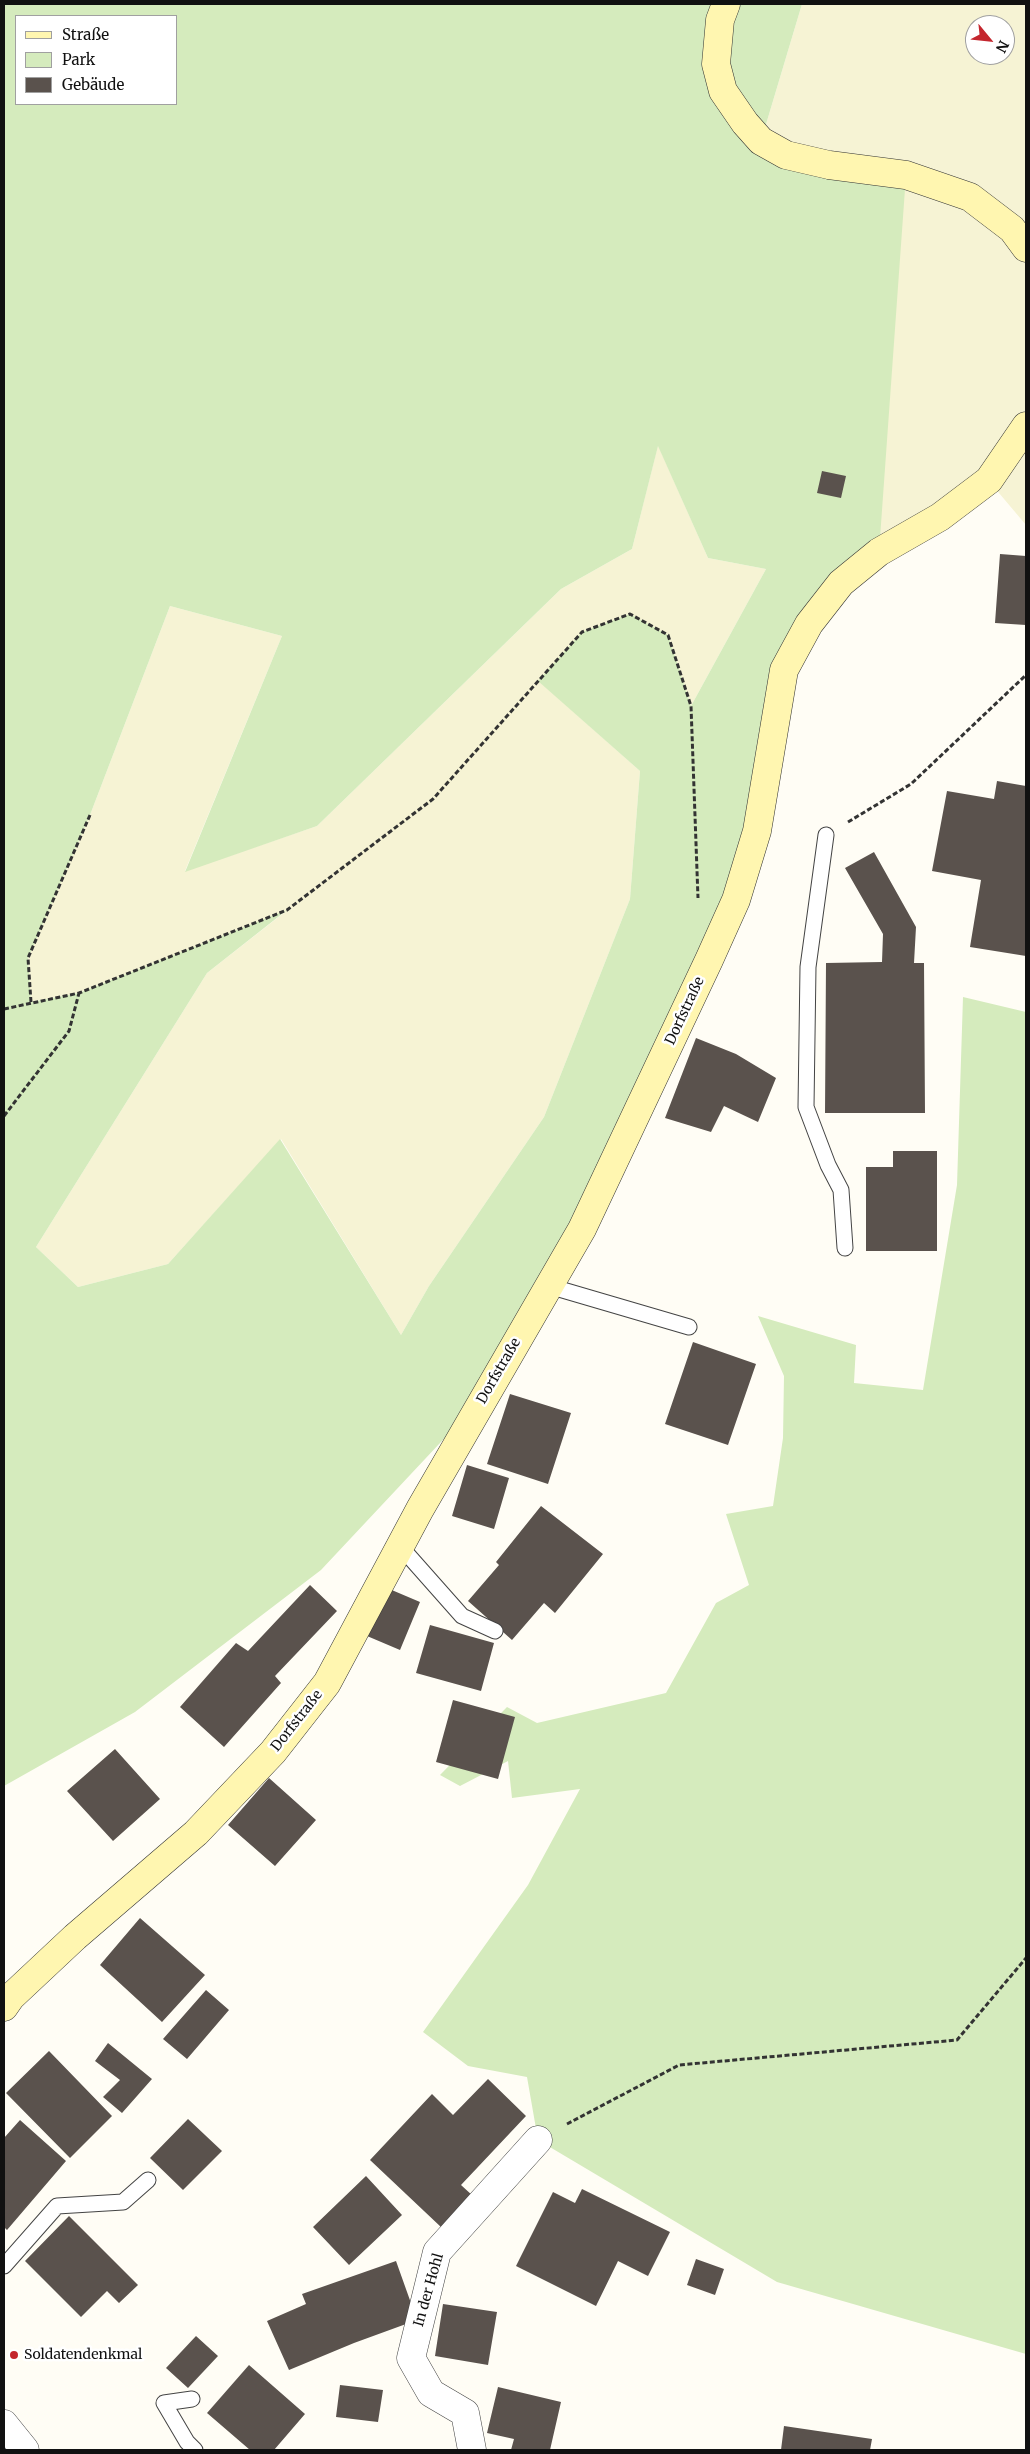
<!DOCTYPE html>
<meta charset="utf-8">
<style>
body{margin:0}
#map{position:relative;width:1030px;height:2454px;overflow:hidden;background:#fffdf5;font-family:Merriweather,serif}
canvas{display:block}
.frame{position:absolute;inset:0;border:5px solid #111;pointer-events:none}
.legend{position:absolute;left:15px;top:15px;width:162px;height:90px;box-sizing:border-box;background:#fff;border:1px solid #a0a0a0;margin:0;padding:6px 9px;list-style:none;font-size:15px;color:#111}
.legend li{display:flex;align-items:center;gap:10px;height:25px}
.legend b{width:25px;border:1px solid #a0a0a0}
.north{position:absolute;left:965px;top:15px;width:50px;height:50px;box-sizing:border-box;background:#fff;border:1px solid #a0a0a0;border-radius:50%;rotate:118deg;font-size:14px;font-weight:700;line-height:20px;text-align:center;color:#111}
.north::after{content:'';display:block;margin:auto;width:18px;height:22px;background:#c4262e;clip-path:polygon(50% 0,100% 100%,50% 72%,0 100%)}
</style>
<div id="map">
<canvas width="1030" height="2454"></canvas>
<div class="frame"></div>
<ul class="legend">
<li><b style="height:6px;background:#fff6b0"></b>Straße</li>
<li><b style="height:14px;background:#d5ebbd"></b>Park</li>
<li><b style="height:14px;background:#5a524d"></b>Gebäude</li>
</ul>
<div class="north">N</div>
</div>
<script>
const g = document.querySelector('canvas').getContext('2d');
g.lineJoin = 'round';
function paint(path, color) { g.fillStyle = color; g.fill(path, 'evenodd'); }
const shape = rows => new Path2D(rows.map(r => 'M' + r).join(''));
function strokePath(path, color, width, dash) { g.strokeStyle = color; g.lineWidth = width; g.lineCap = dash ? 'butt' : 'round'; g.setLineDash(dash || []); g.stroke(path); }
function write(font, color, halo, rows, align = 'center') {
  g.font = font + ' Merriweather,serif'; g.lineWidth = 5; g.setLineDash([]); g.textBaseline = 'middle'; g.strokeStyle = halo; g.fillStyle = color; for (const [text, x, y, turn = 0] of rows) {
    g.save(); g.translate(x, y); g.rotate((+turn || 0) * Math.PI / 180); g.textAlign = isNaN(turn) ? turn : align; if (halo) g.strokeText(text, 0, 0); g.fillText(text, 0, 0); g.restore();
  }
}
paint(shape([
 [802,4,1026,4,1026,525,988,480,879,552,761,141],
 [975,25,1005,25,1005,55,975,55],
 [658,445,708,558,766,569,691,706,668,635,539,681,640,771,630,899,544,1117,429,1286,401,1335,281,1139,168,1264,78,1287,36,1247,207,973,285,912,79,993,31,1002,28,958,90,815,170,606,282,636,185,871,317,826,561,589,632,549]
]), '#f6f3d4');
paint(shape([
 [4,4,802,4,761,141,906,175,879,552,809,624,736,900,485,1395,321,1570,135,1712,4,1786],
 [16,16,176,16,176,104,16,104],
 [658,446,708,558,766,569,691,706,668,635,630,614,582,632,538,681,640,771,630,899,544,1117,429,1286,401,1335,280,1139,168,1264,78,1287,36,1247,207,973,287,910,79,993,31,1002,28,958,90,815,170,606,282,636,185,872,317,826,561,589,632,549],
 [963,997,1026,1012,1026,2354,777,2282,538,2140,527,2077,468,2066,423,2032,528,1885,580,1789,512,1798,508,1761,460,1786,440,1775,507,1707,537,1723,666,1693,716,1603,749,1585,726,1514,773,1506,783,1438,784,1376,758,1316,856,1345,854,1383,923,1390,957,1185]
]), '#d5ebbd');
paint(shape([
 [822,471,846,476,841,498,817,493],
 [1000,554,1026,556,1026,625,995,623],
 [997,781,1026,786,1026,956,970,947,981,880,932,871,947,791,994,799],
 [874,852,916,927,914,963,924,963,925,1113,825,1113,826,963,882,962,883,934,845,868],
 [696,1038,736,1054,776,1078,758,1122,724,1106,711,1132,665,1118],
 [893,1151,937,1151,937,1251,866,1251,866,1167,893,1167],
 [693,1342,756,1364,728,1445,665,1424],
 [510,1394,571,1413,548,1484,487,1464],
 [467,1465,509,1478,494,1529,452,1516],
 [541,1506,603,1554,555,1613,544,1603,512,1640,468,1601,499,1565,496,1562],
 [310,1585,337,1611,275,1676,281,1683,224,1747,180,1707,236,1643,248,1651],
 [387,1588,420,1602,400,1650,367,1636],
 [430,1625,494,1643,481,1691,416,1673],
 [453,1700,515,1717,498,1779,436,1762],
 [115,1749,160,1799,113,1841,67,1791],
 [269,1778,316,1820,275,1866,228,1825],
 [140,1918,205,1975,162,2022,100,1965],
 [206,1990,229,2010,187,2059,163,2039],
 [108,2043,152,2079,122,2113,103,2097,120,2080,95,2061],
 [49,2051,112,2116,70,2158,6,2093],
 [488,2079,526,2116,461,2185,473,2196,442,2228,370,2160,432,2094,453,2115],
 [188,2119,222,2151,183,2190,150,2158],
 [20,2120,66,2161,7,2230,4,2227,4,2138],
 [366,2176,402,2215,349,2265,313,2227],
 [582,2189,670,2232,648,2276,618,2261,596,2306,516,2266,553,2192,575,2203],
 [69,2216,138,2285,119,2303,107,2291,81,2317,25,2261],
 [696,2259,724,2269,715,2295,687,2285],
 [396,2261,417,2320,354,2343,289,2370,267,2321,306,2304,302,2294],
 [443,2304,497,2312,488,2365,435,2356],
 [196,2336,218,2356,188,2388,166,2368],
 [249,2365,305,2414,274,2450,250,2450,207,2413],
 [340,2385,383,2390,378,2422,336,2417],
 [498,2387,561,2402,550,2450,511,2450,514,2439,487,2433],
 [784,2426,872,2439,870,2450,781,2450]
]), '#5a524d');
const lane = shape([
 [826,835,808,967,806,1107,828,1165,841,1190,845,1248],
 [549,1286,689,1327],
 [400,1546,462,1616,495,1631],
 [4,2266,57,2206,123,2202,148,2180],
 [192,2399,164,2403,187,2442,195,2450]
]);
const street = shape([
 [4,2424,25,2450],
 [472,2450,465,2413,431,2393,411,2358,437,2252,538,2140]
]);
const secondary = shape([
 [726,4,720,20,716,64,723,91,745,123,761,141,786,155,829,165,906,175,970,197,1012,229,1026,248],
 [4,2007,11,1997,75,1937,196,1833,273,1752,327,1683,420,1509,582,1229,709,960,736,900,757,831,784,670,809,624,841,583,879,552,940,517,989,480,1026,426]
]);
strokePath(lane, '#444', 17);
strokePath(street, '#444', 29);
strokePath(secondary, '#333', 29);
strokePath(shape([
 [848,822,911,784,1026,675],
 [31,1002,28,958,90,815],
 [4,1009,79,993,287,910,433,799,582,632,630,614,668,635,691,706,698,898],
 [4,1116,69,1031,79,993],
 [567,2124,679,2065,957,2040,1026,1958]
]), '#333', 3, [5, 2.5]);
strokePath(lane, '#fff', 15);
strokePath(street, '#fff', 28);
strokePath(secondary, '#fff6b0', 28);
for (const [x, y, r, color] of [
 [14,2355,5,"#c4262e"]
]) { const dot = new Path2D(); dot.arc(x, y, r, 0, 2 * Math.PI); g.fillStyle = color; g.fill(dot); strokePath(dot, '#fff', 2); }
write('14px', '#111', '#fff', [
 ["Dorfstraße",685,1011,-65],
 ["Dorfstraße",499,1371,-60],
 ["Dorfstraße",297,1721,-52],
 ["In der Hohl",429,2290,-74]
]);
write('14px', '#111', '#fff', [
 ["Soldatendenkmal",24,2355]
], 'left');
</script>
